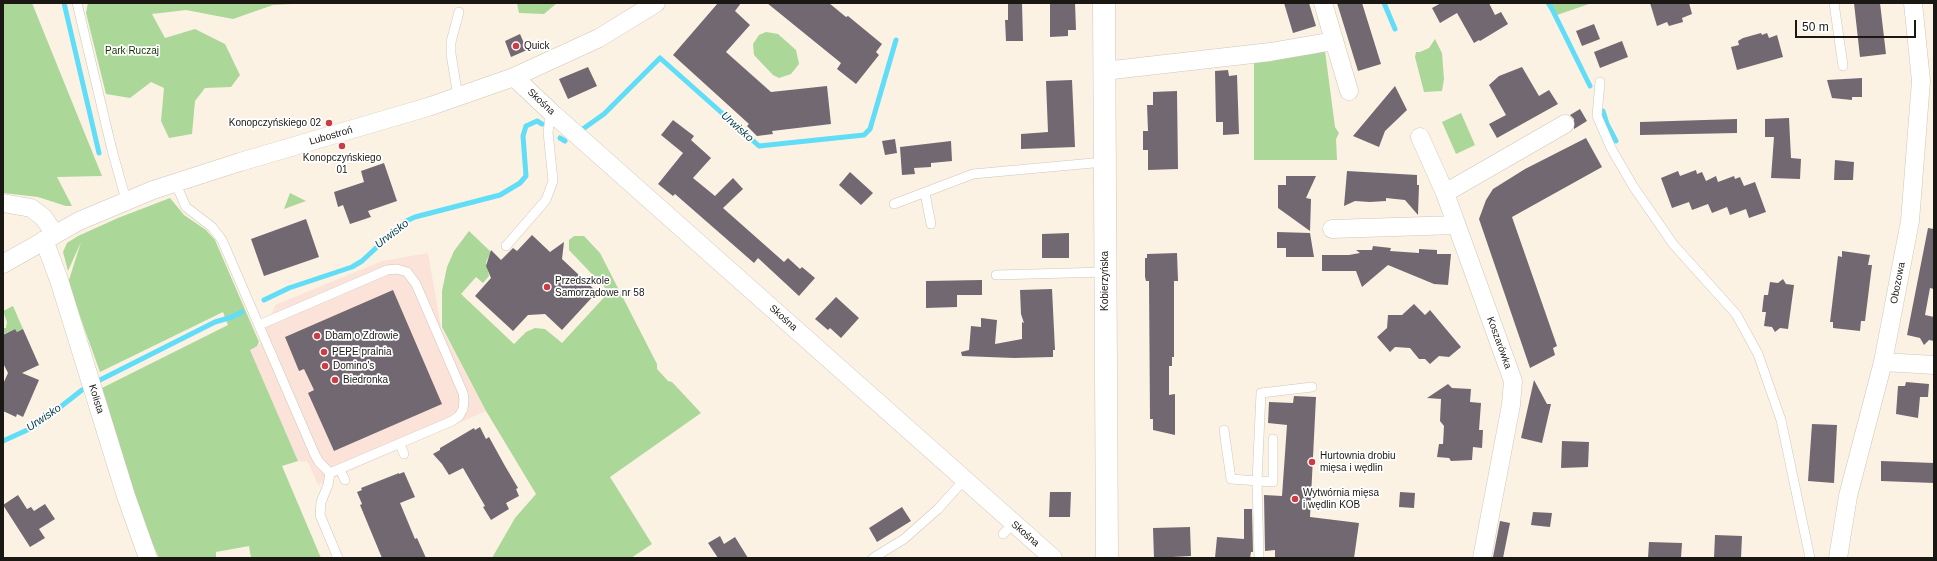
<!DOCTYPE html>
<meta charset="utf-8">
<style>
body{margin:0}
#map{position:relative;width:1937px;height:561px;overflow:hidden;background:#fbf2e4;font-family:Arial,sans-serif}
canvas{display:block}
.frame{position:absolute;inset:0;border:4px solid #1b1813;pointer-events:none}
.scale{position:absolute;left:1795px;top:20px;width:121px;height:18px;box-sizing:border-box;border:2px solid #1b1813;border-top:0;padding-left:5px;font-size:12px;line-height:14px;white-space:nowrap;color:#1b1813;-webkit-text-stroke:3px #fff;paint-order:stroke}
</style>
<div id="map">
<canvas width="1937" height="561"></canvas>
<div class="frame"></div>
<div class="scale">50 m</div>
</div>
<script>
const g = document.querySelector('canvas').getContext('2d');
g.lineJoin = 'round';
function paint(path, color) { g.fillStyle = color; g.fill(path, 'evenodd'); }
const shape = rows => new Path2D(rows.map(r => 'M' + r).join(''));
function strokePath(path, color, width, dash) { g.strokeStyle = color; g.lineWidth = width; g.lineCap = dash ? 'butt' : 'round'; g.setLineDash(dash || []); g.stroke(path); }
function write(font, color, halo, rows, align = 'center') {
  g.font = font + ' Arial,sans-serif'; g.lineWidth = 3.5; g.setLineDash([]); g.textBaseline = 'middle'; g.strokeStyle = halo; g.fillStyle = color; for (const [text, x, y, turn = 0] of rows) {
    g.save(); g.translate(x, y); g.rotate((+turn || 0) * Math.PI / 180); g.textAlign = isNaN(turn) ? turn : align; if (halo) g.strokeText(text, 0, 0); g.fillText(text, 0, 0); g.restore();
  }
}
paint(shape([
 [428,253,441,327,486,411,318,485,308,462,298,461,249,349,260,344,275,305,382,261]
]), '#fce3d9');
paint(shape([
 [3,3,32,3,102,176,57,177,72,206,66,206,38,197,3,193],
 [88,3,311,3,273,5,233,19,186,10,152,14,165,38,195,29,225,44,240,75,231,87,205,88,195,101,192,134,169,138,161,121,164,88,151,82,130,98,106,94,86,13],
 [517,3,557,3,544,14,519,13],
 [1545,3,1592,3,1554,16],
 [766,32,778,34,796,50,799,64,791,74,779,78,773,75,754,55,753,44,759,35],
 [1435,39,1442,53,1444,79,1442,91,1424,92,1415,57,1416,52,1420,52,1429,48],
 [1325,51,1335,127,1339,133,1336,139,1337,160,1254,160,1254,59],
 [1461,113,1475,145,1456,154,1442,122],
 [290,193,306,201,284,209],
 [170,198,184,215,206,230,215,240,259,342,257,346,250,350,298,461,282,466,321,558,251,558,249,546,216,552,216,558,159,558,140,516,100,389,228,325,223,312,100,372,68,283,81,242,68,271,63,252,67,243,78,236,118,218],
 [469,231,491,252,486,262,489,276,483,283,476,277,461,294,514,344,526,332,535,328,545,329,562,343,609,292,569,250,569,240,574,236,584,236,600,253,657,364,657,369,668,381,672,382,701,413,610,477,652,544,631,558,492,558,515,518,536,494,486,411,442,327,442,291,447,267,454,251],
 [13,306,23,329,17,332,15,329,4,334,3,338,3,328,6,328,7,322,3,311]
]), '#abd799');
strokePath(shape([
 [64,3,99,153],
 [1384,3,1395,29],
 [1549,3,1590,86],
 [1603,111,1607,124,1616,141],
 [580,131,604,114,660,58,759,146,864,135,870,129,896,40],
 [560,138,565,141],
 [264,300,289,288,352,267,362,261,404,222,415,217,500,195,520,183,526,176,523,136,526,126,537,121,542,124],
 [98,381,215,322,232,317,242,312],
 [3,441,36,426,82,390]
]), '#61ddf7', 5);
paint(shape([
 [718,3,741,3,735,11,750,25,726,52,771,92,827,86,831,124,772,131,773,134,757,136,747,126,749,124,673,55],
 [767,3,829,3,846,17,848,16,882,44,876,52,879,55,856,84,837,69,841,63],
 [1008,3,1022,3,1023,41,1006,41,1005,20,1008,20],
 [1050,3,1075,3,1076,30,1068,30,1068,36,1050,37],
 [1284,3,1309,3,1316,26,1293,33],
 [1337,3,1362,3,1381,64,1358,71],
 [1441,3,1489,3,1495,15,1501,12,1508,24,1480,41,1479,40,1474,43,1457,13,1440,23,1432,8],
 [1650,3,1689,3,1692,14,1682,18,1683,22,1669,26,1667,22,1657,26],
 [1854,3,1880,3,1886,54,1860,57],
 [1594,24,1600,39,1582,46,1576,31],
 [1761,33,1762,35,1767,33,1769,38,1777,35,1783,57,1737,70,1731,47,1739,45,1738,41,1743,38],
 [520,34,527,50,511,57,505,41],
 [1622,41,1628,57,1600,68,1594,52],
 [588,67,597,86,568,99,559,79],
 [1522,67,1539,96,1549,90,1558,104,1497,138,1489,124,1506,115,1489,85,1499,76],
 [1228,70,1229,76,1237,75,1239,134,1223,135,1223,122,1216,122,1215,71],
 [1862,78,1862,97,1852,97,1852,100,1832,98,1827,80],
 [1072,80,1075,147,1021,149,1021,134,1048,132,1046,81],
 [1395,86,1407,110,1385,131,1379,147,1353,136],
 [1177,91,1178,169,1148,170,1148,150,1143,150,1143,131,1148,131,1147,105,1153,105,1153,92],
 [1580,109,1587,121,1574,129,1574,119,1570,115],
 [1789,118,1791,158,1801,159,1800,179,1771,178,1774,137,1765,137,1765,119],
 [1737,119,1737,133,1640,135,1640,122],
 [673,120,694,136,691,140,711,158,693,178,715,196,733,178,743,189,723,208,784,262,788,258,800,269,802,267,815,278,799,296,758,258,754,263,675,194,673,196,658,184,683,153,661,135],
 [1586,138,1602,167,1512,217,1557,346,1553,348,1555,355,1530,368,1479,219,1486,200,1493,189,1525,169],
 [895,139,897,153,885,155,882,141],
 [951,141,952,161,931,163,931,167,914,168,915,174,902,175,900,147],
 [1835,160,1854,162,1853,180,1834,180],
 [384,163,397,201,368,211,371,217,350,224,343,205,338,207,334,192,364,182,361,171],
 [1696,170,1697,174,1702,172,1706,181,1716,176,1718,182,1734,176,1735,179,1740,177,1744,186,1755,182,1766,212,1749,218,1746,209,1730,215,1727,207,1712,213,1708,204,1692,210,1689,202,1672,208,1661,178,1678,171,1680,176],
 [1347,171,1417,175,1417,185,1419,185,1418,215,1405,200,1386,198,1386,201,1370,202,1355,201,1344,206],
 [850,172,873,193,861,205,839,185],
 [1286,176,1316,176,1306,198,1311,199,1310,231,1278,208,1278,185,1286,185],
 [306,219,319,257,264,276,251,239],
 [1928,228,1934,229,1934,289,1930,288,1925,315,1934,317,1934,341,1929,340,1924,345,1920,338,1907,335],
 [1277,232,1310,233,1314,257,1286,257,1286,248,1277,248],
 [1069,233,1069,258,1042,258,1042,234],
 [532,235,550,252,564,242,562,259,597,292,562,330,545,314,528,315,513,331,475,296,491,278,486,266,491,250,501,260,513,248,517,251],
 [1373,246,1391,248,1390,251,1419,253,1419,249,1437,250,1437,254,1451,254,1448,285,1434,284,1388,265,1362,287,1356,271,1322,271,1322,255,1349,255,1360,253,1356,250,1372,250],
 [1842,251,1870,255,1868,265,1872,265,1865,321,1861,321,1860,331,1833,328,1833,322,1830,322,1838,256,1842,257],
 [1177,253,1178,281,1174,281,1174,357,1172,357,1172,366,1169,366,1169,395,1175,394,1175,435,1153,430,1153,419,1150,419,1149,281,1146,281,1145,277,1145,258,1147,258,1147,254],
 [1783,279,1786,284,1794,285,1788,329,1780,328,1775,332,1772,327,1764,326,1766,312,1762,312,1763,303,1764,295,1768,295,1770,282,1778,283],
 [982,280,982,295,957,295,957,307,926,308,926,281],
 [1052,289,1055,350,1053,350,1053,357,1014,358,962,356,961,352,969,350,971,326,981,327,981,318,997,320,995,344,1022,339,1022,322,1024,323,1021,314,1020,290],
 [393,290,442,404,334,451,308,393,314,390,304,369,299,371,285,337],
 [836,297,859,318,841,338,830,328,828,330,815,319],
 [1414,304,1425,315,1430,310,1461,347,1449,357,1439,356,1430,364,1425,359,1419,359,1410,348,1395,347,1390,352,1377,337,1387,328,1388,315,1402,315],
 [15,329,17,332,23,329,39,365,22,373,39,380,23,417,17,414,16,417,3,411,3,384,8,373,3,363,3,335],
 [1534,380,1547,404,1551,404,1542,443,1521,438],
 [1906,382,1929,384,1928,397,1920,397,1918,418,1896,414,1898,386,1905,386],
 [1448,384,1452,388,1471,389,1470,402,1481,403,1479,430,1483,430,1482,448,1473,447,1472,460,1451,461,1449,458,1437,457,1439,444,1443,444,1444,426,1440,421,1441,399,1427,398],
 [1294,396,1316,397,1310,517,1359,523,1354,558,1275,558,1275,550,1265,551,1264,495,1282,496,1287,425,1268,423,1269,402,1293,403],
 [1812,424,1837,425,1834,483,1808,481],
 [480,427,486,439,489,437,505,466,518,488,516,489,519,496,506,503,509,509,491,520,483,507,485,506,463,468,449,475,442,464,433,454,440,450,440,448,474,428,475,430],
 [1562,441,1589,442,1588,467,1561,468],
 [1881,461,1934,463,1934,483,1881,481],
 [404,472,415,497,400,503,415,539,417,538,426,558,382,558,360,505,362,504,357,492,362,490,361,488,399,473,399,474],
 [1050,492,1071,492,1070,517,1049,517],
 [1400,492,1415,493,1414,508,1399,507],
 [18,495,27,509,31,507,34,511,45,504,55,519,39,529,45,538,30,547,3,505],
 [902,507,911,521,877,542,869,528],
 [1244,509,1252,509,1253,552,1251,552,1250,558,1215,558,1217,537,1244,539],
 [1533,512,1552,513,1550,527,1531,525],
 [1500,521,1510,523,1503,558,1496,558,1493,557],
 [1190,527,1191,556,1154,558,1153,528],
 [1715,535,1742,536,1741,558,1714,558],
 [720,536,724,544,735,537,748,558,718,558,708,543],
 [1649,542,1682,543,1681,558,1648,558]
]), '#726872');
const lane = shape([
 [77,3,112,150,126,200],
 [1834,3,1843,66],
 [1600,82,1597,116,1611,148,1633,186,1673,244,1736,314,1758,354,1781,420,1810,558],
 [458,97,451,54,451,42,459,12],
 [175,182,186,207,212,227,222,240,315,455,319,462,330,473],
 [925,193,931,224],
 [894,204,973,174,1104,162],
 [506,246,546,200,553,181,548,132,551,112],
 [996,275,1105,272],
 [259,325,387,270,397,269,407,272,416,284,463,393,464,400,463,409,459,416,452,421,330,473],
 [1224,430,1231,479,1273,482,1273,439],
 [400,444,404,454],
 [340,470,345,480],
 [330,473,328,485,321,502,320,515,338,558],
 [1003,534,1013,524],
 [873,558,904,539,938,509,965,479],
 [1259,558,1257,481,1261,393,1312,387]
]);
const street = shape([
 [1323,3,1349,91],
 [1104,71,1270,52,1334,41],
 [514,77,551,112,1053,558],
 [1420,137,1445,193,1513,381,1511,405,1482,558],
 [1445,193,1565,124],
 [3,203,31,208,43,217,55,234],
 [1332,229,1457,225],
 [44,240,59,280,126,496,148,558],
 [3,264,79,221,153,190,240,162,428,107,514,77,599,38,656,3],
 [1883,362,1934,365],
 [1838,558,1848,496,1883,362,1910,221,1921,81,1913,3]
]);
const secondary = shape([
 [1104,3,1107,558]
]);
strokePath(lane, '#cfc6b9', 10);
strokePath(street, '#cfc6b9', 19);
strokePath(secondary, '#cfc6b9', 23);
strokePath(lane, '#fff', 9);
strokePath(street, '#fff', 18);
strokePath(secondary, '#fff', 22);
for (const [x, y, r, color] of [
 [516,46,4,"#cc3c44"],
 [329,123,4,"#cc3c44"],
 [342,146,4,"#cc3c44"],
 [547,287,4,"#cc3c44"],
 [317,336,4,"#cc3c44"],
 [324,352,4,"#cc3c44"],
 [325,366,4,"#cc3c44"],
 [335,380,4,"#cc3c44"],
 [1312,462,4,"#cc3c44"],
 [1295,499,4,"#cc3c44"]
]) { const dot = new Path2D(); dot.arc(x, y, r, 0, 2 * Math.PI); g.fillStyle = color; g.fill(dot); strokePath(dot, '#fff', 1.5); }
write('10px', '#1b1813', '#fff', [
 ["Quick",524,46],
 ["Konopczyńskiego 02",321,123,"right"],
 ["Konopczyńskiego",342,158,"center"],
 ["01",342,170,"center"],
 ["Przedszkole",555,281],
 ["Samorządowe nr 58",555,293],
 ["Dbam o Zdrowie",325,336],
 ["PEPE pralnia",332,352],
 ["Domino's",333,366],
 ["Biedronka",343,380],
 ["Hurtownia drobiu",1320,456],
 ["mięsa i wędlin",1320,468],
 ["Wytwórnia mięsa",1303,493],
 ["i wędlin KOB",1303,505]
], 'left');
write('10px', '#123300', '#fff', [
 ["Park Ruczaj",132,51]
]);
write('10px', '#1b1813', '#fff', [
 ["Skośna",541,102,43],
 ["Lubostroń",331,136,-16],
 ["Kobierzyńska",1105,281,-90],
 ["Obozowa",1898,283,-79],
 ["Skośna",783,318,42],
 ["Koszarówka",1499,343,70],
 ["Kolista",96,399,73],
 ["Skośna",1025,534,41]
]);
write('italic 11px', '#023e49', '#fff', [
 ["Urwisko",737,127,42],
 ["Urwisko",392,234,-38],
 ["Urwisko",44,418,-34]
]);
</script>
